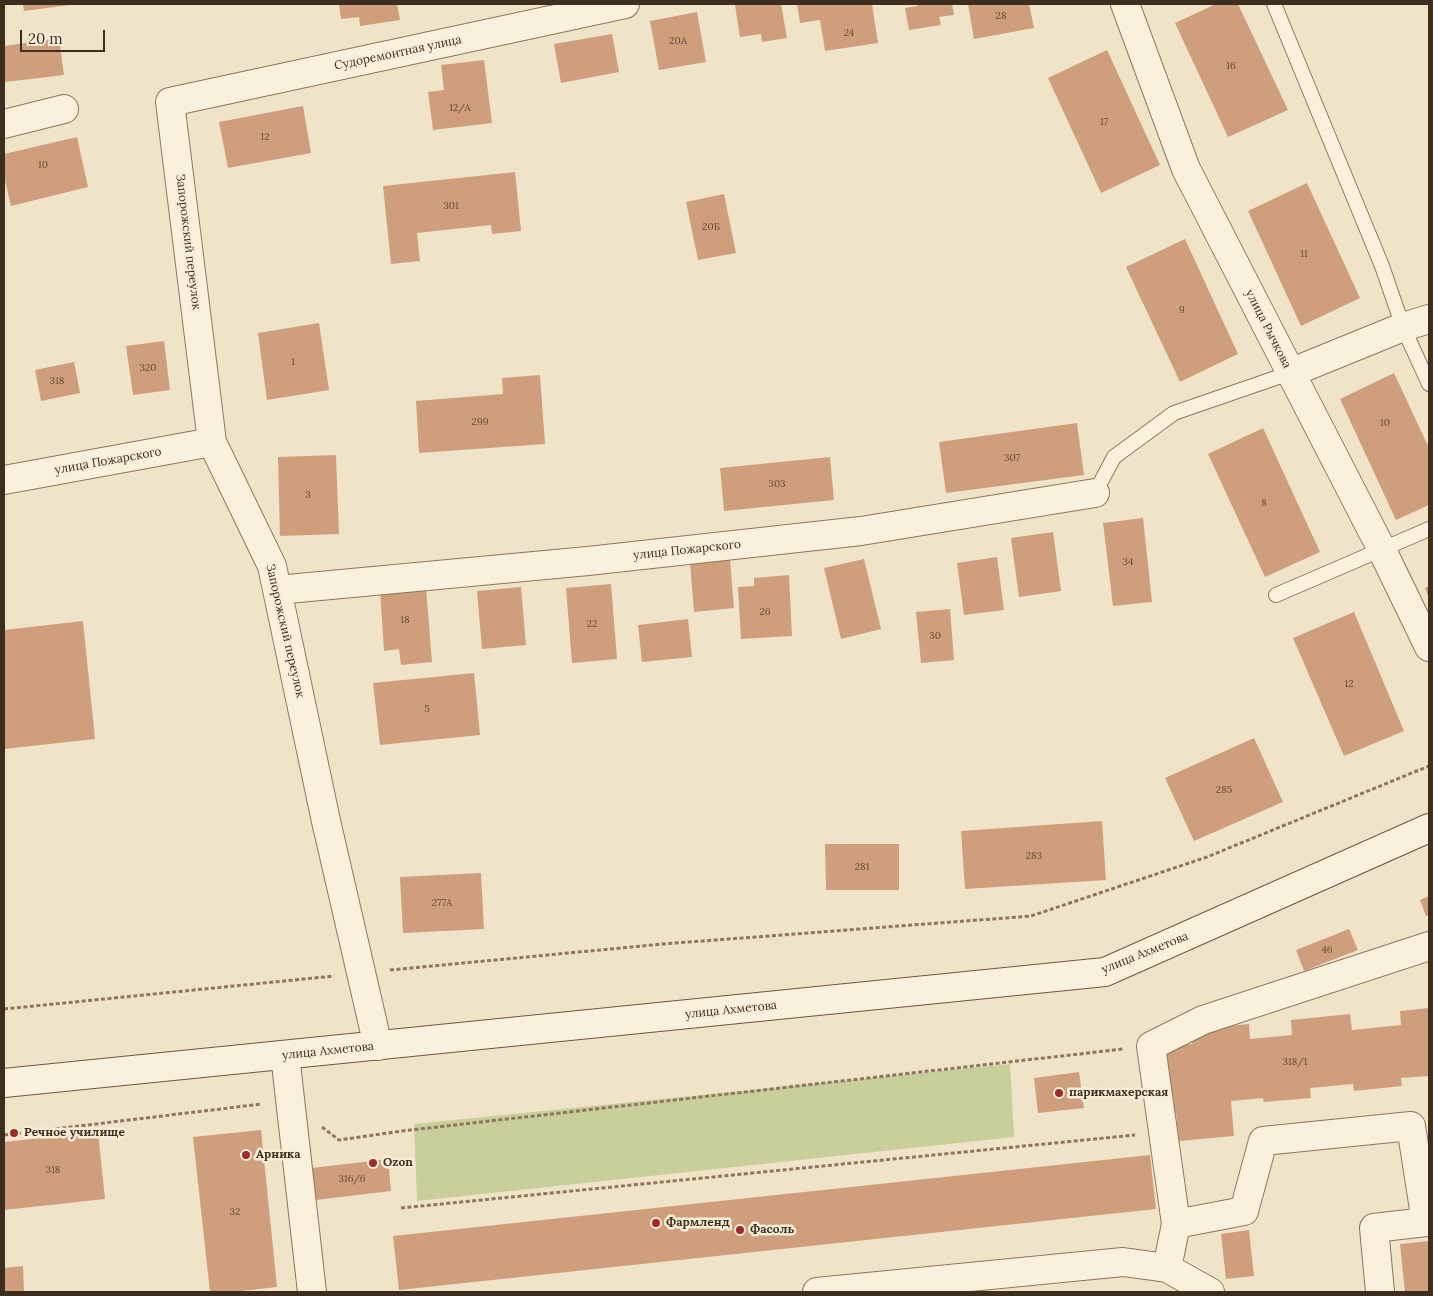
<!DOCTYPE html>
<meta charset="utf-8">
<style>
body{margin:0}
#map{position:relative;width:1433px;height:1296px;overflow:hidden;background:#f0e4c8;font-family:Lora,serif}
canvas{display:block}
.frame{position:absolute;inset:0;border:5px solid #3d2e20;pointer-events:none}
.scale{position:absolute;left:20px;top:30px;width:85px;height:22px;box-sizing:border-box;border:2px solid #3d2e20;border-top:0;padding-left:6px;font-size:15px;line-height:18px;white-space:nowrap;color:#3d2e20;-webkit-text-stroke:4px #f7eed8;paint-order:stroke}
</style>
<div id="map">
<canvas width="1433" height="1296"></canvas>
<div class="frame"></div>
<div class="scale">20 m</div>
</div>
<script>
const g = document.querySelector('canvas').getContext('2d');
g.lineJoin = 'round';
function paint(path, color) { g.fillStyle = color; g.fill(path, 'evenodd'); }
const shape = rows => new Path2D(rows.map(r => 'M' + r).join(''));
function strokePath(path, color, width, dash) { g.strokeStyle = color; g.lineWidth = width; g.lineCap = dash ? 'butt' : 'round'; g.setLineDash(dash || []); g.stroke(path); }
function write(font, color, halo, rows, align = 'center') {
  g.font = font + ' Lora,serif'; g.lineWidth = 5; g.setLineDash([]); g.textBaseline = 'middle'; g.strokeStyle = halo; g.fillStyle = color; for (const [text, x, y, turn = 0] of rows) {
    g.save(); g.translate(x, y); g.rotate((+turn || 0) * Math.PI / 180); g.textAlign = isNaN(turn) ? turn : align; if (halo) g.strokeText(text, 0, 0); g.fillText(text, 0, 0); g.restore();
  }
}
paint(shape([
 [1010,1064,1014,1137,417,1201,414,1124]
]), '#c9cf9b');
paint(shape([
 [23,4,68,4,69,5,24,11],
 [339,4,397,4,400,20,360,26,359,17,341,19],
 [745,4,781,4,787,38,762,42,761,34,740,37,735,5],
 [797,4,872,4,878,43,825,51,820,20,800,23],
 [918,4,952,4,954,15,939,17,941,25,909,30,905,8,918,6],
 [968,4,1029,4,1034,28,974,39],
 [1216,4,1238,4,1288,110,1228,137,1175,23],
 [697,12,706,62,659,70,650,21],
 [612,34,619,72,561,83,554,44],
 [59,38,64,75,5,82,4,46],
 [1107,50,1160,165,1101,193,1048,78],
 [484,60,492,123,433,130,428,92,444,90,441,65],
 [303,106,311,153,228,168,219,122],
 [77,137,88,187,11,206,4,176,4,154],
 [515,172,521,231,492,234,491,225,417,233,420,261,391,264,383,186],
 [1307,183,1360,298,1301,326,1248,211],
 [724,194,736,253,698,260,686,202],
 [1185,239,1238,354,1180,382,1126,267],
 [319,323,329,390,267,400,258,333],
 [164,341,170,390,133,395,126,346],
 [74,362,80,393,41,401,35,370],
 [1394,373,1429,448,1429,505,1396,520,1340,399],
 [540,375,545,444,419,453,416,401,503,394,502,378],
 [1077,423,1084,475,946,493,939,442],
 [1263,428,1320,552,1265,577,1208,454],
 [336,455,339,534,280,536,278,457],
 [830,457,834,500,724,511,720,468],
 [1143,518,1152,602,1113,606,1103,523],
 [1053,532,1061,591,1019,597,1011,538],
 [997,557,1004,610,964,615,957,563],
 [730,559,734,608,694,612,690,562],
 [864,559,881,629,841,639,824,568],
 [789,575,792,636,741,639,738,587,754,586,754,578],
 [611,584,617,659,572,663,566,588],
 [1429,586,1429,599,1425,588],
 [426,587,432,662,401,665,399,649,384,651,380,590],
 [521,587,526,645,482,649,477,591],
 [950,609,954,660,921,663,916,612],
 [1354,612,1404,731,1344,756,1293,638],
 [688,619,692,657,642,662,638,625],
 [83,621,95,739,4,749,4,630],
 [474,673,480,735,380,745,373,683],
 [1254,738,1283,802,1194,841,1165,778],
 [1102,821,1106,880,965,889,961,831],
 [825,844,899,844,899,890,826,890],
 [481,873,484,929,403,933,400,877],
 [1429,896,1429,915,1426,916,1420,900],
 [1349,929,1358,950,1304,971,1296,950],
 [1429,1008,1429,1076,1401,1078,1402,1086,1354,1091,1353,1084,1310,1088,1311,1098,1264,1102,1263,1098,1231,1101,1234,1136,1179,1141,1176,1113,1166,1114,1160,1047,1192,1044,1191,1030,1249,1024,1250,1039,1292,1035,1291,1020,1350,1014,1352,1030,1401,1025,1400,1011],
 [1079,1072,1084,1108,1038,1113,1034,1078],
 [261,1130,277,1287,232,1292,210,1292,193,1137],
 [98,1132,105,1199,4,1210,4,1142],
 [1150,1155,1156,1209,399,1290,393,1236],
 [388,1159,391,1191,316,1200,312,1168],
 [1249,1230,1254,1276,1226,1279,1221,1234],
 [1429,1241,1429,1292,1405,1292,1400,1244],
 [23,1266,24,1292,4,1292,4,1268]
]), '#cf9f7d');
const service = shape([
 [1274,4,1382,266,1403,327,1429,384],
 [1095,493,1114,457,1174,413,1290,373],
 [1276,595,1429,529]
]);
const minor = shape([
 [1125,4,1186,169,1382,550,1429,647],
 [4,124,64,109],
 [1290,373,1403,327,1429,319],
 [4,480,212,442],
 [277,590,588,561,861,531,1095,493],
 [378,1046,326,821,272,566,212,442,170,102,625,4],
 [285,1055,312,1292],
 [1176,1224,1244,1211,1263,1141,1411,1126,1426,1222,1374,1228,1380,1292],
 [1167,1268,1176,1224,1151,1046,1203,1020,1429,946],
 [817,1292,1123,1262,1167,1268,1210,1292]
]);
const secondary = shape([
 [4,1083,1105,972,1429,828]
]);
strokePath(service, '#8d765c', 16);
strokePath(minor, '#8d765c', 30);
strokePath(secondary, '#6f573f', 30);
strokePath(shape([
 [390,970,663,944,1031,916,1207,857,1429,766],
 [4,1009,334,976],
 [322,1127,339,1140,402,1131,1123,1049],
 [4,1135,262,1104],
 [401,1208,1135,1135]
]), '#8d765c', 3, [4, 2.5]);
strokePath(service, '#faf1dc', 14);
strokePath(minor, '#faf1dc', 28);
strokePath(secondary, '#faf1dc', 28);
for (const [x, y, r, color] of [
 [1059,1093,5,"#9e2a2b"],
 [14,1133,5,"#9e2a2b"],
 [246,1155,5,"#9e2a2b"],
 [373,1163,5,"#9e2a2b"],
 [656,1223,5,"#9e2a2b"],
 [740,1230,5,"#9e2a2b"]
]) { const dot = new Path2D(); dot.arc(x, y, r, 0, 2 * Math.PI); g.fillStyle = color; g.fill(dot); strokePath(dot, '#f7eed8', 2); }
write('10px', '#624a37', null, [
 ["28",1001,16],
 ["24",849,33],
 ["20А",678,41],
 ["16",1231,66],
 ["12/А",460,108],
 ["17",1104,122],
 ["12",265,137],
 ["10",43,165],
 ["301",451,206],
 ["20Б",711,227],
 ["11",1304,254],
 ["9",1182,310],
 ["1",293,362],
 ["320",148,368],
 ["318",57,381],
 ["299",480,422],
 ["10",1385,423],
 ["307",1012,458],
 ["303",777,484],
 ["3",308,495],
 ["8",1264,503],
 ["34",1128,562],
 ["26",765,612],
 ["18",405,620],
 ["22",592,624],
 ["30",935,636],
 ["12",1349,684],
 ["5",427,709],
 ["285",1224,790],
 ["283",1034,856],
 ["281",862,867],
 ["277А",442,903],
 ["46",1327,950],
 ["318/1",1295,1062],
 ["318",53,1170],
 ["316/6",352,1179],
 ["32",235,1212]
]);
write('12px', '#3d2e20', '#f7eed8', [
 ["Судоремонтная улица",398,53,-12],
 ["Запорожский переулок",188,242,83],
 ["улица Рычкова",1268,329,63],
 ["улица Пожарского",108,461,-10],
 ["улица Пожарского",687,550,-6],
 ["Запорожский переулок",285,631,77],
 ["улица Ахметова",1145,953,-22],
 ["улица Ахметова",731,1010,-6],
 ["улица Ахметова",328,1051,-6]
]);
write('bold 12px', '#3d2e20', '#f7eed8', [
 ["парикмахерская",1069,1093],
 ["Речное училище",24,1133],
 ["Арника",256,1155],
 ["Ozon",383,1163],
 ["Фармленд",666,1223],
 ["Фасоль",750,1230]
], 'left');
</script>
